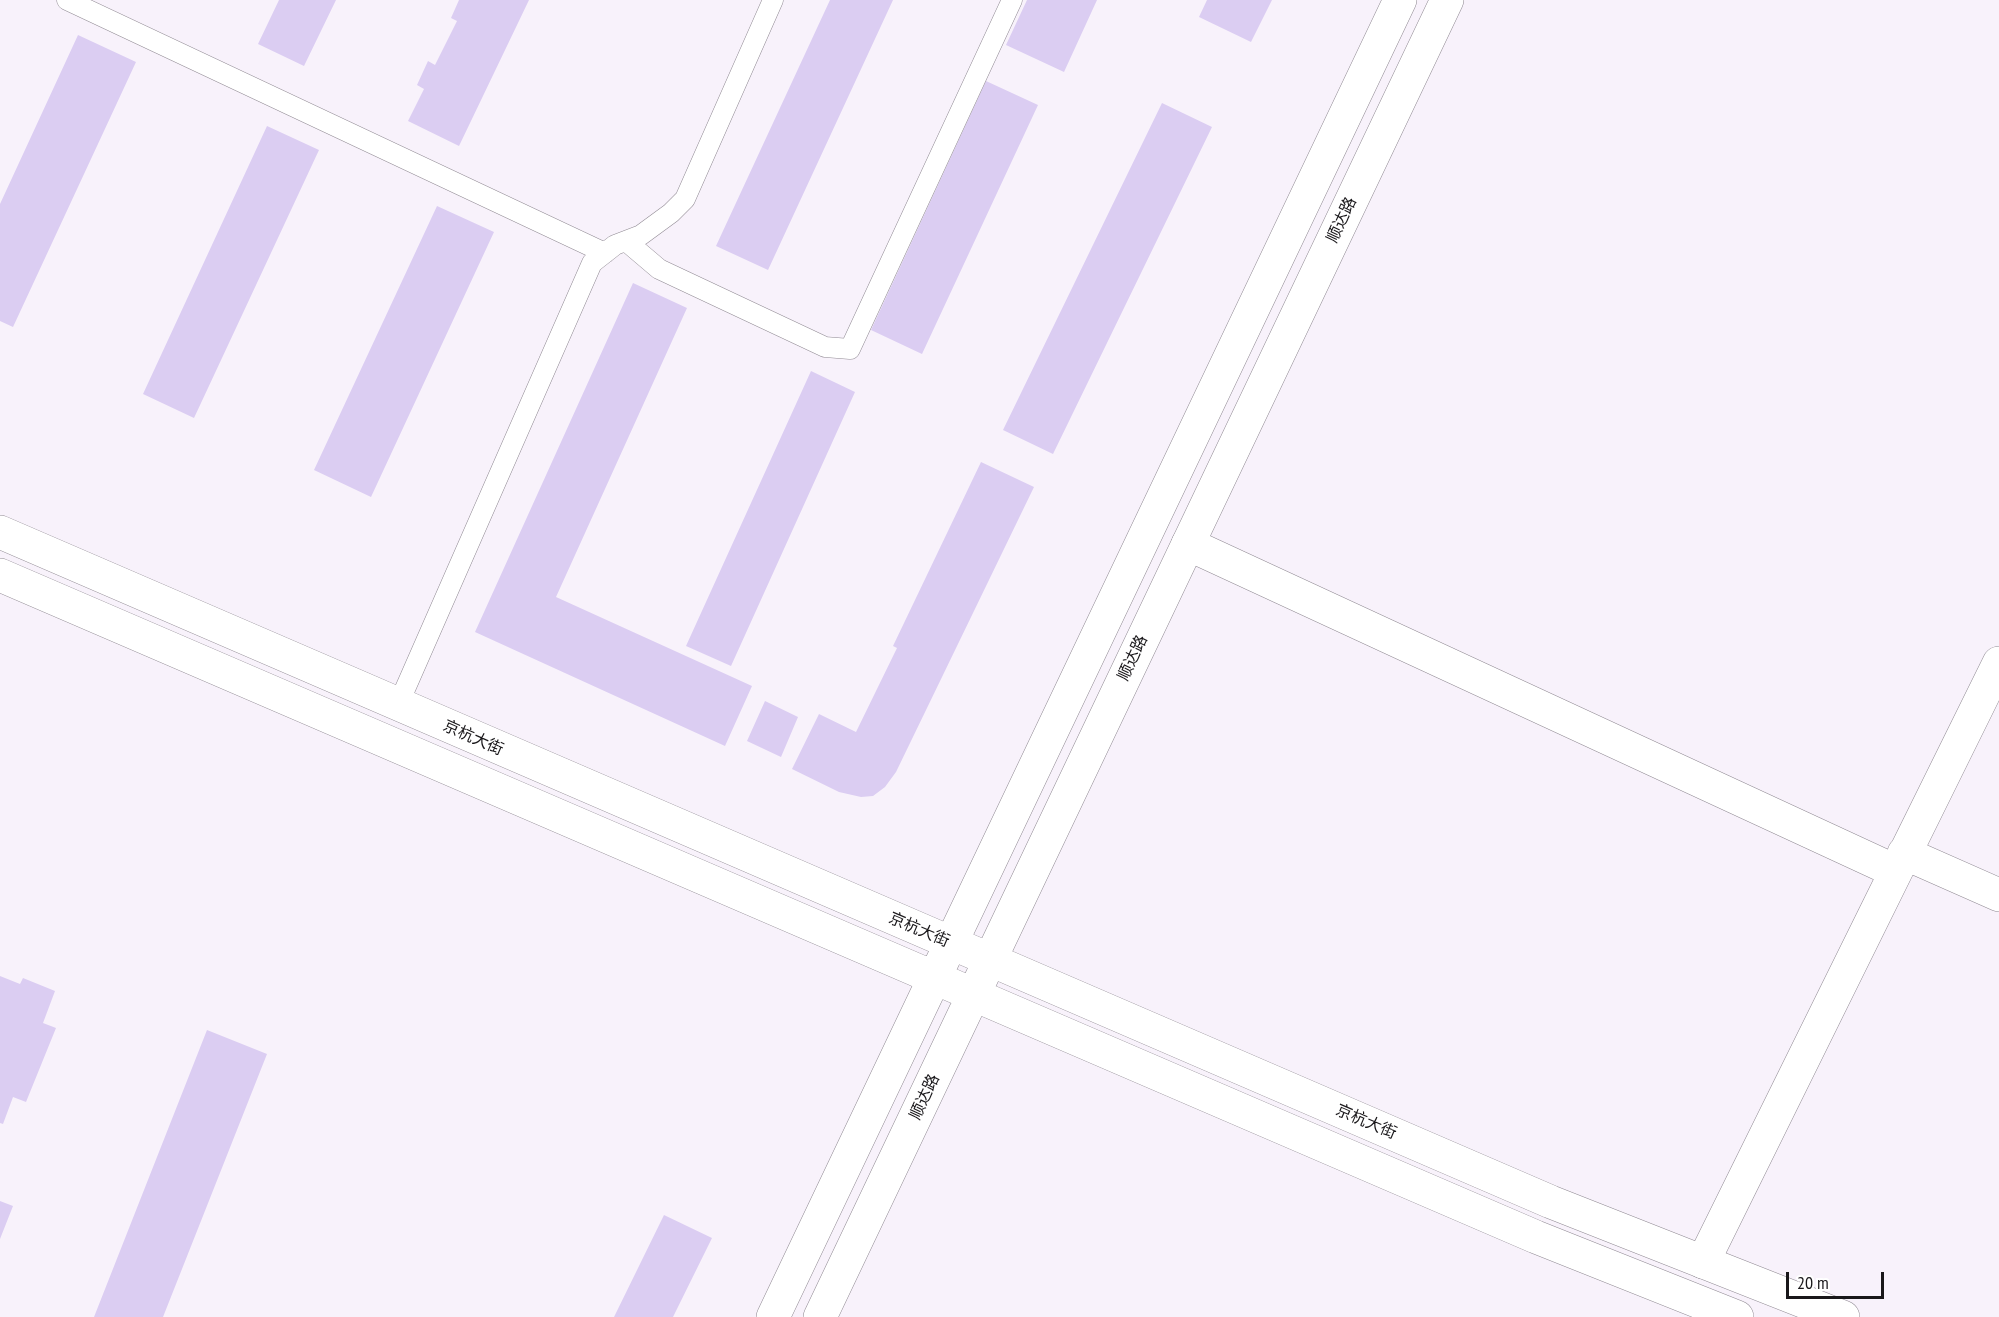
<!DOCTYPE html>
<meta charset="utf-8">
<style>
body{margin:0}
#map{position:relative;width:1999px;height:1317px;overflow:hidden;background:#f8f2fb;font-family:"PT Sans Narrow",sans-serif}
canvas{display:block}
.scale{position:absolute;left:1786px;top:1272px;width:98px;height:27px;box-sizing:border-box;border:3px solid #19171a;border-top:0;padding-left:8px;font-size:18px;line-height:21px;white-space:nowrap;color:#19171a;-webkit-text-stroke:4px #fff;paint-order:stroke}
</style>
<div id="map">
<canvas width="1999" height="1317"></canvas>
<div class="scale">20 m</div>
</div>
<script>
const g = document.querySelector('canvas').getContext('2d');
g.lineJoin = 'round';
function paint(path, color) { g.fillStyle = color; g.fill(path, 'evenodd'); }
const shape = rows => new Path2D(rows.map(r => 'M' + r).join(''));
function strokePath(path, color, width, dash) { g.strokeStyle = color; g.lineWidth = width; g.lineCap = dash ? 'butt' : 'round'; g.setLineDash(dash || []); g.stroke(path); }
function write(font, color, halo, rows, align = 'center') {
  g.font = font + ' "PT Sans Narrow","Noto Sans SC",sans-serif'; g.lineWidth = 5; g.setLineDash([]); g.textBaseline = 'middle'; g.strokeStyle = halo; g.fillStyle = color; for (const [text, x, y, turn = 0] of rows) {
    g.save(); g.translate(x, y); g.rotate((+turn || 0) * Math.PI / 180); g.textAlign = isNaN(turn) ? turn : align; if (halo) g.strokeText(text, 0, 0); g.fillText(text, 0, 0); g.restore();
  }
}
paint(shape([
 [279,0,336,0,304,66,258,44],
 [459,0,529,0,459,146,408,121,424,89,417,85,428,61,435,65,457,21,451,18],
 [830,0,893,0,768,270,716,246],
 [1027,0,1097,0,1064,72,1006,45],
 [1207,0,1272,0,1251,42,1199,17],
 [78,35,136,62,13,327,0,321,0,204],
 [986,81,1038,105,922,354,871,330],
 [1162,103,1212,127,1053,454,1003,430],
 [267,126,319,150,194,418,143,394],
 [437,206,494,232,371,497,314,470],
 [633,283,687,308,556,597,752,686,725,746,475,632],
 [811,371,855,392,731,666,686,646],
 [981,462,1034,487,896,772,885,787,873,796,861,797,839,792,792,769,819,714,856,732,897,648,893,646],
 [765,701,798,717,781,757,747,741],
 [0,976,20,984,23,978,55,991,43,1023,56,1028,26,1102,13,1097,3,1124,0,1123],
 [207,1030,267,1054,163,1317,94,1317],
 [0,1201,13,1206,0,1239],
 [664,1215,712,1238,673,1317,614,1317]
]), '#dbcdf2');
const service = shape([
 [67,0,605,253],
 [626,241,659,269,825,347,850,349,1012,0],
 [398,705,592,263,615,245,641,235,671,213,685,199,773,0]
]);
const minor = shape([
 [1188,544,1895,871],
 [1904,853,1999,895],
 [1703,1262,1999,663]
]);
const secondary = shape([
 [0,532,1551,1202,1843,1317],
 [0,575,1536,1237,1737,1317],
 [773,1317,1400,0],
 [820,1317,1447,0]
]);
strokePath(service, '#908a93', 21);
strokePath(minor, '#908a93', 34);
strokePath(secondary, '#908a93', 34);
strokePath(service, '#fff', 20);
strokePath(minor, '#fff', 33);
strokePath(secondary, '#fff', 33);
write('16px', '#19171a', '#fff', [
 ["顺达路",1342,220,-65],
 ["顺达路",1133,658,-65],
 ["京杭大街",473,738,24],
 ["京杭大街",919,930,23],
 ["顺达路",925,1097,-65],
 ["京杭大街",1366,1122,23]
]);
</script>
